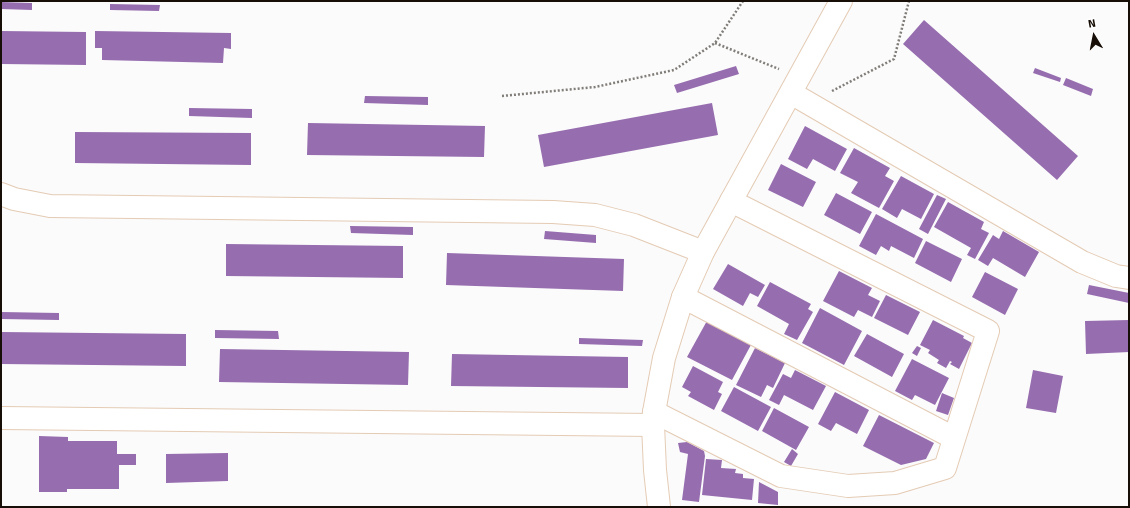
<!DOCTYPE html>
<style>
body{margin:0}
#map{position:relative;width:1130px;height:508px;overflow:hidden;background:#fbfbfb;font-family:Signika,sans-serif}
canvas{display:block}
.frame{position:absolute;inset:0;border:2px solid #170f07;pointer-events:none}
.north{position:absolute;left:1074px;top:16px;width:40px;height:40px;-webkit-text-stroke:3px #fff;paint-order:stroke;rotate:350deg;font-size:11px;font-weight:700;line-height:16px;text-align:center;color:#170f07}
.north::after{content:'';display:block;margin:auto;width:14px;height:18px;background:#170f07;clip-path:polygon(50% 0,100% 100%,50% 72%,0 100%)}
</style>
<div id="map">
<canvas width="1130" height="508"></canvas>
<div class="frame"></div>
<div class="north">N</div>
</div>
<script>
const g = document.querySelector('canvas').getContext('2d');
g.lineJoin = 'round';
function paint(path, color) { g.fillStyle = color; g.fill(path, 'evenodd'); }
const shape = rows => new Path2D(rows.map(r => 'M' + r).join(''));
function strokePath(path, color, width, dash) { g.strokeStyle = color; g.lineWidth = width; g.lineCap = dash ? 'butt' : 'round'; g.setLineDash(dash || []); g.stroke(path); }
paint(shape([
 [1,2,32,3,32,10,1,9],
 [110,4,160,5,159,11,110,10],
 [924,20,1078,156,1057,180,903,44],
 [1,31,86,32,86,65,1,64],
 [95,31,231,33,231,49,224,48,223,63,102,60,102,48,95,48],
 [736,66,739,74,677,93,674,85],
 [1035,68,1061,78,1060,82,1033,73],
 [1066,78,1093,89,1091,96,1063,85],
 [365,96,428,97,428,105,364,103],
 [712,103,718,135,544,167,538,135],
 [189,108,252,109,252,118,189,116],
 [308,123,485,126,484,157,307,155],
 [805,126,847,149,835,171,813,159,807,169,788,159],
 [75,132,251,133,251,165,75,163],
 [854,148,890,168,885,176,894,181,879,208,851,193,858,182,840,173],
 [781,164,816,182,803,207,768,190],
 [901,176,934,194,921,219,902,209,897,218,882,209],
 [836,193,872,212,860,234,824,215],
 [937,195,946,199,928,234,919,229],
 [948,202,984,222,981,229,989,233,975,259,967,255,971,248,934,227],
 [876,214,923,239,914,258,891,246,889,251,881,246,876,255,859,246],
 [350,226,413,227,413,235,351,233],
 [545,231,596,235,596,243,544,239],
 [1003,231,1039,252,1025,277,993,258,988,266,978,260,993,235,999,239],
 [926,241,962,259,951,282,915,263],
 [226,244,403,246,403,278,226,276],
 [447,253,624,259,623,291,446,285],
 [728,264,765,285,758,297,750,293,743,306,713,289],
 [839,271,872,288,868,295,880,301,872,317,858,310,854,317,823,301],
 [985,272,1018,289,1005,315,972,297],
 [770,282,811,304,808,309,813,312,797,340,784,334,789,324,757,306],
 [1089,285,1129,293,1129,303,1087,294],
 [886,295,920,312,908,335,874,318],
 [820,308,862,331,844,365,802,343],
 [1,312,59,313,59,320,1,319],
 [708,319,752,343,732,380,687,357],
 [933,320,964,336,963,338,972,343,959,369,950,364,952,362,950,361,946,368,937,363,939,360,928,353,930,350,920,345],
 [1129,320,1129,352,1086,354,1085,321],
 [215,330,278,331,279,339,215,338],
 [1,332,186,334,186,366,1,364],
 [867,334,904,354,892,377,854,356],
 [579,338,643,340,642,346,579,344],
 [917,346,921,348,917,356,912,353],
 [755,348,785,363,773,388,767,385,761,397,736,385],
 [220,349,409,352,408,385,219,382],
 [452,354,628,357,628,388,451,386],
 [912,359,949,378,935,405,915,395,912,400,895,391],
 [693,366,723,382,718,392,722,394,714,410,688,396,691,392,682,387],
 [795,370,826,386,813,410,784,395,779,405,769,400,783,374,791,378],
 [1033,370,1063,376,1056,413,1026,408],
 [734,387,771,407,758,431,721,411],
 [835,392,869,410,857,434,836,423,831,431,818,424],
 [942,393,954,398,948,415,936,411],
 [774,408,809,427,796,450,762,431],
 [879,415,934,443,926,459,901,465,863,446],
 [39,436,68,437,68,441,117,441,117,454,136,454,136,465,119,465,119,489,67,489,67,492,39,492],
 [687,442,704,451,705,456,699,502,682,500,688,454,680,452,678,443],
 [792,449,798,454,791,466,784,462],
 [228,453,228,481,166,483,166,454],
 [706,459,722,460,721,468,736,469,735,473,743,474,743,478,754,479,752,500,702,495],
 [759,482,778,492,778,505,758,503]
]), '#966daf');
const minor = shape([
 [791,93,1082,262,1116,276,1129,278],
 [1,194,14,199,50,206,553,212,595,215,634,225,703,252],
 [683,297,954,438],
 [654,412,781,476,848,486,895,483,945,468,988,331,731,201],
 [1,418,653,425]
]);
const tertiary = shape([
 [659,507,655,470,653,425,654,412,664,358,683,297,703,252,841,1]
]);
strokePath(minor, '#e4cbb4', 24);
strokePath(tertiary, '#e4cbb4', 24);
strokePath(shape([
 [715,43,779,69],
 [832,91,894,59,909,1],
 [502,96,595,87,674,70,715,43,743,1]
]), '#817d79', 2.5, [2, 2]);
strokePath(minor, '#fff', 22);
strokePath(tertiary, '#fff', 22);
</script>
